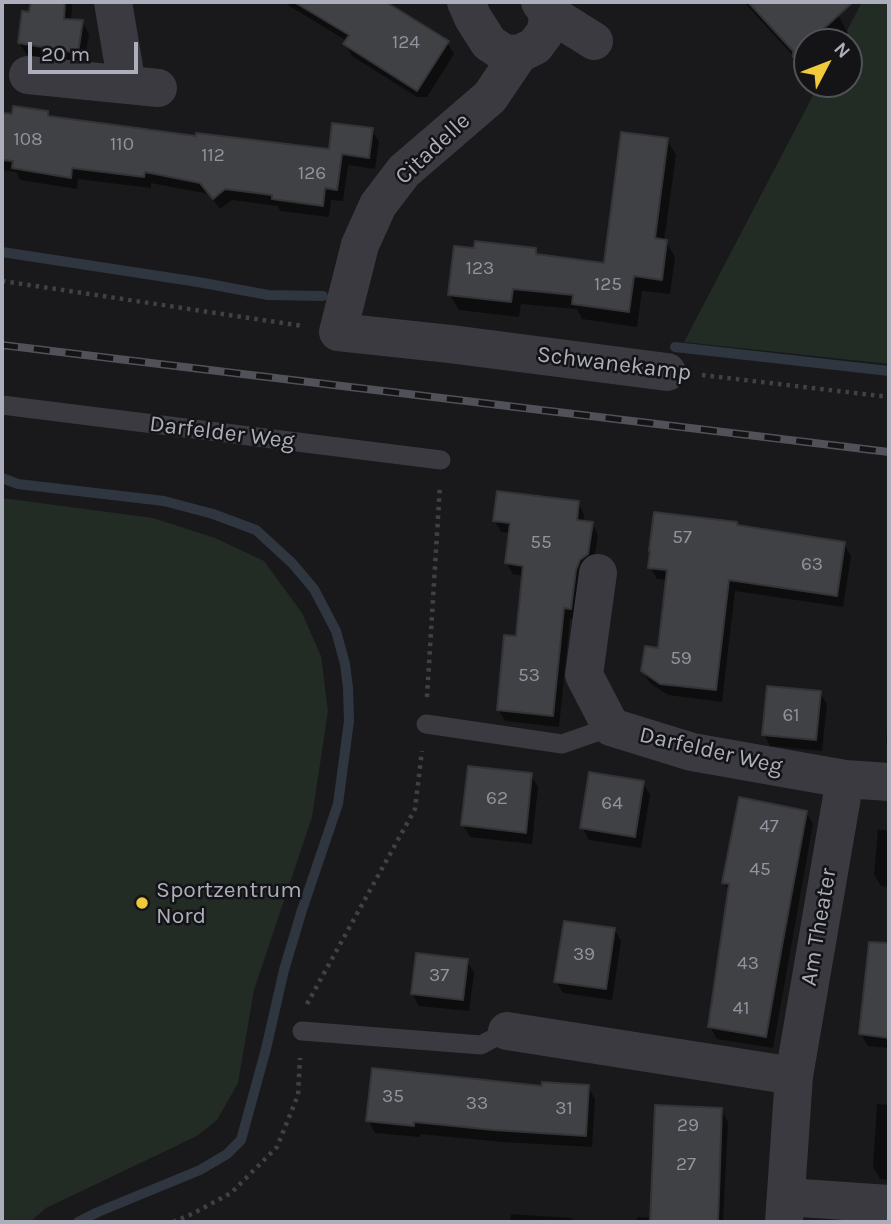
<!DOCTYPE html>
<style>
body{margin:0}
#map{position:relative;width:891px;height:1224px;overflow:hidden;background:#19191b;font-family:Karla,sans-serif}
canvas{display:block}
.frame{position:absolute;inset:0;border:4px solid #acaebb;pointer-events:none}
.north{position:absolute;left:793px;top:28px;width:70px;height:70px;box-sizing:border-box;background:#141416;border:2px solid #515258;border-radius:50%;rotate:48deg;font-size:19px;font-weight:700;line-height:28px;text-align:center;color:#acaebb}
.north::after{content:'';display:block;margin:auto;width:24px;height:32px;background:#f1ca3b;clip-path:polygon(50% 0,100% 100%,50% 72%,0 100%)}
.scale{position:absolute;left:28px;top:42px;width:110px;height:32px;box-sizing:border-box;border:4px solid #acaebb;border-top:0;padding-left:9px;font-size:21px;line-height:24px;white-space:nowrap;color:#acaebb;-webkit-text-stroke:5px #141416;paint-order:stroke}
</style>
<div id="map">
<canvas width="891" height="1224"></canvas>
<div class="frame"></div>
<div class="north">N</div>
<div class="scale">20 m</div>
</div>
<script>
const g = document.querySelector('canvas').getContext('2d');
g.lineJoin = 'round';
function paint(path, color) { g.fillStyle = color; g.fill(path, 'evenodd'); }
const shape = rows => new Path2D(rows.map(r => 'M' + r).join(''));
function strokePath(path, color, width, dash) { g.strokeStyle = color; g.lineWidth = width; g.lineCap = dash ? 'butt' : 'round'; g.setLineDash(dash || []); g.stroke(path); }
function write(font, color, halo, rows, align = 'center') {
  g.font = font + ' Karla,sans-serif'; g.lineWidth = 5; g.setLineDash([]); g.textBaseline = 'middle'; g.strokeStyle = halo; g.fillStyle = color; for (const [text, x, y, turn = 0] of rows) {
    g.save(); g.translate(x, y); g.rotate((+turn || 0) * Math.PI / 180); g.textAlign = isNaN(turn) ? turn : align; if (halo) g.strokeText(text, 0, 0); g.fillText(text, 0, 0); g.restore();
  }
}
paint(shape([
 [862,2,889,2,889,364,684,342,819,84,849,84,849,42,841,42],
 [2,498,153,518,215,538,264,561,302,613,321,656,328,711,312,817,254,990,238,1083,217,1120,197,1136,46,1208,30,1222,2,1222]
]), '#232b25');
paint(shape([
 [33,2,70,2,72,6,71,21,82,22,89,34,84,64,27,55,19,43,30,14],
 [283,2,382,2,447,42,454,54,427,97,417,97,352,56,345,44,347,41],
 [744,2,827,2,838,15,848,33,838,42,807,42,807,71],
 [47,113,51,119,197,138,330,151,372,130,379,142,375,169,348,165,343,201,331,200,329,217,280,211,278,206,232,200,220,209,209,194,151,183,151,188,78,179,77,189,20,180,16,172,2,170,2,115,13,116],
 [667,140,676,155,664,241,666,242,675,257,670,294,642,291,637,327,582,319,577,309,521,304,519,317,459,310,450,295,535,250,538,256,606,265],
 [578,503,584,514,583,523,592,523,598,535,593,566,577,620,570,619,559,727,505,721,498,709,518,638,524,576,513,574,506,563,511,533,501,532,495,521],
 [736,523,738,527,844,544,851,556,843,607,735,591,722,702,668,695,650,683,642,671,659,649,668,580,657,579,650,567],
 [820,693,827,704,822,751,770,746,764,734],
 [889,709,889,748,886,742],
 [531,775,538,787,532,844,470,837,463,825],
 [643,783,650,795,641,848,589,840,582,827],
 [806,812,813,824,773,1048,717,1039,710,1027,730,893,724,883],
 [878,829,889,831,889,887,881,886,874,874],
 [614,929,621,941,612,1000,563,993,556,981],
 [870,948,889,950,889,1048,868,1046,861,1034],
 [467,961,474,973,469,1011,419,1006,412,993],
 [588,1087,595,1099,592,1147,502,1142,420,1134,420,1137,375,1133,368,1120,543,1088],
 [877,1104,889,1105,889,1180,880,1179,873,1167],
 [721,1110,728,1122,723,1222,637,1222,637,1217,652,1218],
 [511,1214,571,1218,574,1222,510,1222]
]), '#0007');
strokePath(shape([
 [2,252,198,282,268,295,323,296],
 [675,347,889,371],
 [2,478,18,484,164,501,213,514,256,530,292,563,314,589,336,631,345,664,348,688,349,721,338,804,302,910,284,970,266,1049,241,1140,227,1154,200,1170,98,1212,78,1222]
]), '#2f3640', 10);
const building = shape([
 [31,2,65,2,64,19,83,20,78,53,18,43,22,11,29,12,31,2],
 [294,2,386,2,449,41,417,91,343,44,349,35,294,2],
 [748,2,853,2,809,42,807,42,793,57,793,51,748,2],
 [13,106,48,111,48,116,196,136,196,133,329,149,332,123,373,128,369,158,342,154,337,190,325,188,323,206,272,199,272,195,225,189,213,199,200,183,145,172,144,177,72,168,71,178,12,168,13,161,2,160,2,113,12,114,13,106],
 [621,132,668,138,655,238,667,240,662,280,634,276,629,312,572,304,573,295,513,289,511,302,448,295,454,246,474,248,475,241,536,248,536,254,604,263,621,132],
 [497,491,579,501,577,520,593,522,588,554,580,560,576,570,571,609,564,608,553,716,497,710,504,635,516,636,523,566,505,563,510,523,493,521,497,491],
 [654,512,737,522,737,525,845,542,837,596,729,580,716,690,660,684,641,671,645,646,658,648,667,570,648,568,650,551,649,551,654,512],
 [767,686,821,691,816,740,762,735,767,686],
 [468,766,532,773,526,833,461,825,468,766],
 [589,772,644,781,635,837,580,828,589,772],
 [739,797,807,811,782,946,766,1037,708,1027,729,884,722,883,739,797],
 [564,921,615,928,606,989,554,982,564,921],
 [869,942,889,943,889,1038,859,1034,869,942],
 [416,953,468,959,463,1000,411,994,416,953],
 [372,1068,542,1086,542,1082,589,1085,586,1136,494,1130,414,1122,414,1126,366,1121,372,1068],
 [655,1105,722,1108,718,1222,650,1222,655,1105]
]);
paint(building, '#404145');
strokePath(building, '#343337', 2);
strokePath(shape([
 [2,281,303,326],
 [702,375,889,397],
 [427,697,440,485],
 [307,1004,415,809,422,751],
 [173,1222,192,1214,231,1193,277,1147,298,1095,300,1058]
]), '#404147', 4.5, [3.5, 5]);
strokePath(shape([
 [2,405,441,460],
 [426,724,562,744,611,727],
 [302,1031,481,1045,507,1031]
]), '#3a3a40', 19);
strokePath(shape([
 [113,2,127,85],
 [466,2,473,18,489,43,504,53,519,54],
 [540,2,546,11,548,23,544,34,535,46,519,54,490,97,404,171,378,205,360,245,338,332,450,344,667,372],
 [546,11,594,41],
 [28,75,158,88],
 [598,573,584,675,611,727,692,752,845,779,889,782],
 [507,1031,794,1076],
 [787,1197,889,1204],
 [784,1222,794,1076,845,779]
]), '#3a3a40', 38);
const rail = shape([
 [2,345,889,452]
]);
strokePath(rail, '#515259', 8);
strokePath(rail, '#141416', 5, [16]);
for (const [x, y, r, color] of [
 [142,903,7,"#f1ca3b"]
]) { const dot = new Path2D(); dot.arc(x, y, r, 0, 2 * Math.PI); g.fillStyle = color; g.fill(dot); strokePath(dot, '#141416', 2.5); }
write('19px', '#91939e', null, [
 ["124",406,43],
 ["108",28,140],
 ["110",122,145],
 ["112",213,156],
 ["126",312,174],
 ["123",480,269],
 ["125",608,285],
 ["57",682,538],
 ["55",541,543],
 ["63",812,565],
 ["59",681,659],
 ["53",529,676],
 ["61",791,716],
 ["62",497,799],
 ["64",612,804],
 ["47",769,827],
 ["45",760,870],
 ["39",584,955],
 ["43",748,964],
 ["37",439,976],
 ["41",741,1009],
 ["35",393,1097],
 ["33",477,1104],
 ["31",564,1109],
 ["29",688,1126],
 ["27",686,1165]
]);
write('23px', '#acaebb', '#141416', [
 ["Citadelle",433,149,-43],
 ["Schwanekamp",614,364,7],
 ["Darfelder Weg",222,433,7],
 ["Darfelder Weg",711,751,13],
 ["Am Theater",819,927,-80]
]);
write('23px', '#acaebb', '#141416', [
 ["Sportzentrum",156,890],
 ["Nord",156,916]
], 'left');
</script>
